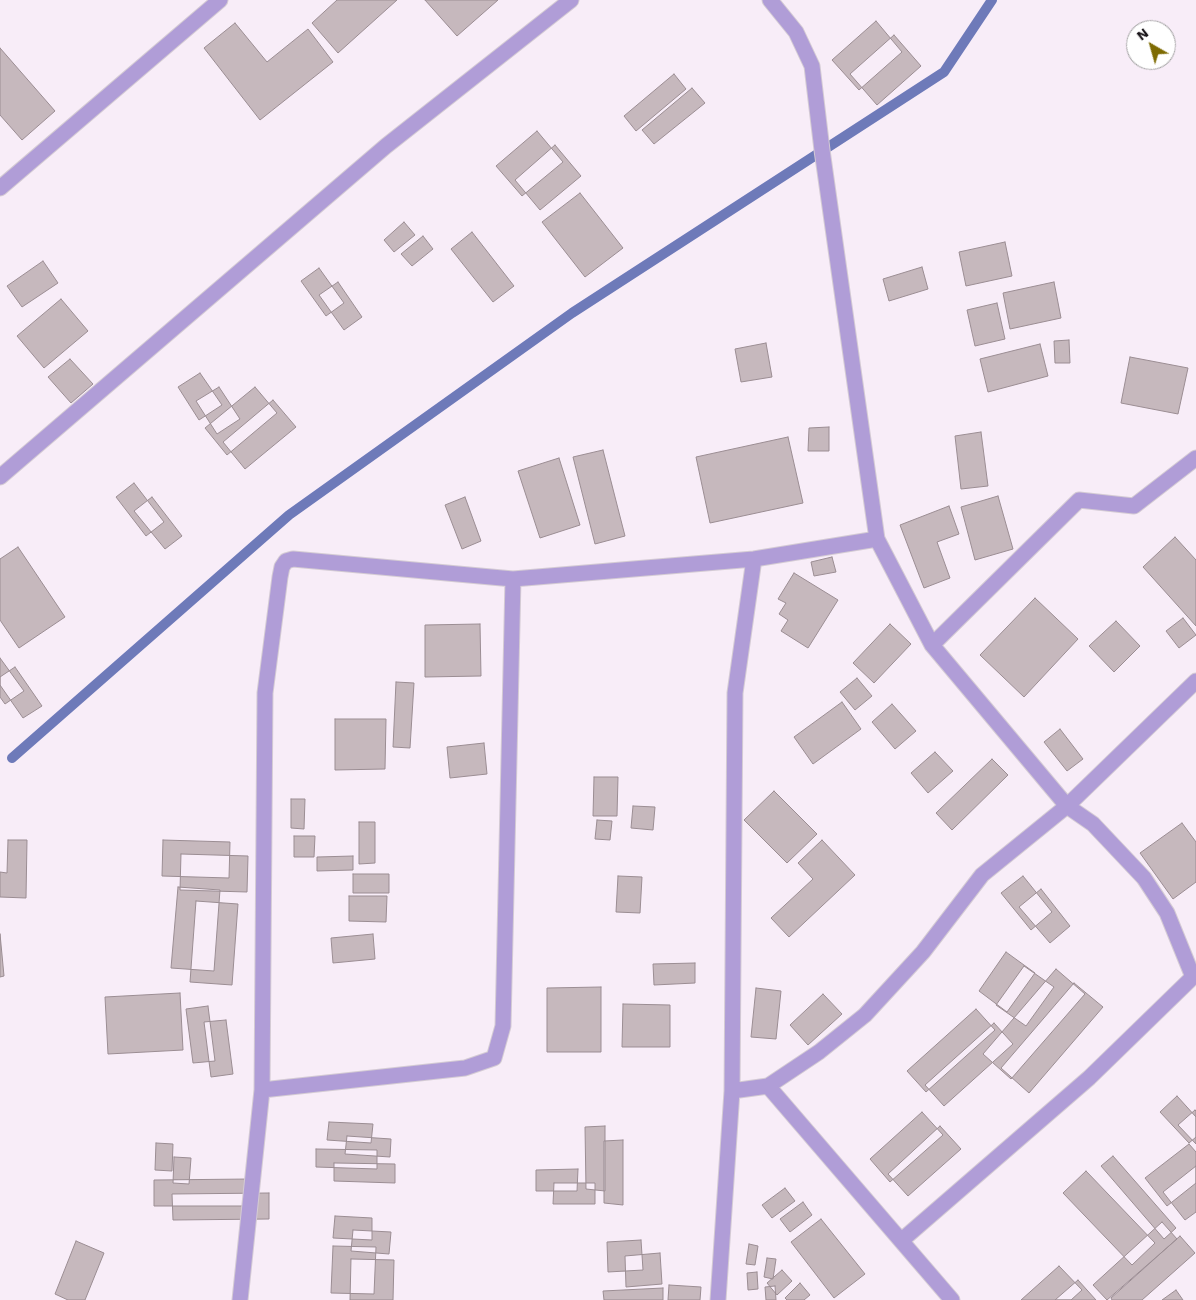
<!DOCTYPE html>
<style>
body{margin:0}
#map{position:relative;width:1196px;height:1300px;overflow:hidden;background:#f8edf8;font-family:"Work Sans",sans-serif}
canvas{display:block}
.north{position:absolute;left:1126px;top:20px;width:50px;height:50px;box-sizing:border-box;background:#fff;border:1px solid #a3a2a3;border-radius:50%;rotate:322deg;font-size:14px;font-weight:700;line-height:20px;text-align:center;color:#1a161a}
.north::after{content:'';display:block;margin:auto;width:18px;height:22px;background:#7e6b03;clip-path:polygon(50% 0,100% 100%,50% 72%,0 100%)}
</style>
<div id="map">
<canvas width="1196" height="1300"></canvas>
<div class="north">N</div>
</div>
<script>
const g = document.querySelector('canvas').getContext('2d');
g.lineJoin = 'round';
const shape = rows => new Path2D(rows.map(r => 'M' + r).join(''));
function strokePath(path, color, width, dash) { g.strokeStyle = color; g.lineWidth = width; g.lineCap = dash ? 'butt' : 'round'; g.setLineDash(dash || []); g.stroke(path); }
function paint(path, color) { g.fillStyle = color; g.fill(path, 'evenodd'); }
strokePath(shape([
 [12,758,289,515,572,313,944,72,992,0]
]), '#6e7ab9', 10);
const building = shape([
 [337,0,397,0,338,53,312,23,337,0],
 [425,0,498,0,457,36,425,0],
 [876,21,902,52,859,90,832,60,876,21],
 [235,23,267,62,308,29,333,62,260,120,204,48,235,23],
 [894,35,921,66,877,105,850,74,894,35],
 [0,48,55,111,22,140,0,115,0,48],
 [674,74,686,89,636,131,624,116,674,74],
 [692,88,705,103,654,144,642,130,692,88],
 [537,131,563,162,522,196,496,166,537,131],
 [555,145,581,176,540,210,515,180,555,145],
 [580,193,623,248,585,277,542,222,580,193],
 [404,222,415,235,394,252,384,240,404,222],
 [472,232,514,286,493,302,451,249,472,232],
 [423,236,433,249,412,266,401,254,423,236],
 [1005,242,1012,276,966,286,959,252,1005,242],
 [43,261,58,283,22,307,7,286,43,261],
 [922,267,928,289,889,301,883,279,922,267],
 [319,268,344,303,326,316,301,281,319,268],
 [338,282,362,317,344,330,319,295,338,282],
 [1054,282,1061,318,1010,329,1003,293,1054,282],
 [61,299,88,331,44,368,17,336,61,299],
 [997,303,1005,339,975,346,967,310,997,303],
 [1069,340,1070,363,1055,363,1054,341,1069,340],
 [766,343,772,377,741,382,735,349,766,343],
 [1040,344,1048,376,988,392,980,359,1040,344],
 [1130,357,1188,368,1178,414,1121,403,1130,357],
 [70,359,93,384,71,403,48,377,70,359],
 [200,373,222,405,199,420,178,387,200,373],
 [219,387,240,419,217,434,196,401,219,387],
 [255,387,277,413,227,455,205,428,255,387],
 [273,400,296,427,245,469,223,442,273,400],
 [829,427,829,451,808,451,809,428,829,427],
 [981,432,988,486,961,489,955,436,981,432],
 [788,437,803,503,710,523,696,457,788,437],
 [603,450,625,536,595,544,573,457,603,450],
 [559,458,580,525,540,538,518,471,559,458],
 [134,483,164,522,146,536,116,497,134,483],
 [998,496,1013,549,975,560,961,507,998,496],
 [152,497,182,536,165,549,134,511,152,497],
 [465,497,481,541,462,549,445,505,465,497],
 [949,506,959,534,937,542,950,578,924,588,900,525,949,506],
 [1175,537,1196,560,1196,626,1143,567,1175,537],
 [18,547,65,617,19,648,0,620,0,559,18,547],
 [832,557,836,572,814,576,811,562,832,557],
 [794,573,838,600,808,648,781,631,788,620,779,614,786,603,778,599,794,573],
 [1035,598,1078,639,1024,697,980,655,1035,598],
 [1183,618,1196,635,1179,648,1166,631,1183,618],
 [1116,621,1140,646,1114,672,1089,646,1116,621],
 [480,624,481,676,425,677,425,625,480,624],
 [890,624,911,644,874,683,853,663,890,624],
 [0,658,24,691,5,704,0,697,0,658],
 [15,667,42,706,23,718,0,685,0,677,15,667],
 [857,678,872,696,855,710,840,692,857,678],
 [396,682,414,683,410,748,393,747,396,682],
 [842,702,861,729,813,764,794,737,842,702],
 [892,704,916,731,895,749,872,722,892,704],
 [335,719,386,719,385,769,335,770,335,719],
 [1060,729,1083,759,1067,771,1044,742,1060,729],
 [484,743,487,774,450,778,447,747,484,743],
 [935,752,953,771,928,793,911,773,935,752],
 [992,759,1008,775,952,830,936,813,992,759],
 [594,777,618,777,617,816,593,816,594,777],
 [774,791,817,834,787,863,744,820,774,791],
 [291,799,305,799,304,829,291,828,291,799],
 [633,806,655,807,653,830,631,828,633,806],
 [597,820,612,821,610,840,595,839,597,820],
 [359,822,375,822,375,863,359,864,359,822],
 [1182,823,1196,842,1196,882,1173,899,1140,853,1182,823],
 [294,836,315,836,314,857,294,857,294,836],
 [8,840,27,840,26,898,0,897,0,872,7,873,8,840],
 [163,840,230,842,229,878,162,876,163,840],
 [822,840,855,875,789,937,771,918,813,879,798,863,822,840],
 [181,854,248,856,247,892,180,890,181,854],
 [353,856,353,870,317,871,317,857,353,856],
 [353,874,389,874,389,893,353,893,353,874],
 [618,876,642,877,640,913,616,912,618,876],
 [1023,876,1052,912,1031,930,1001,893,1023,876],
 [178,887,220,890,214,971,171,968,178,887],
 [1041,889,1070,926,1050,943,1019,907,1041,889],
 [349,896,387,896,386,922,349,921,349,896],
 [196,901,238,904,232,985,190,982,196,901],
 [0,934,4,976,0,977,0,934],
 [373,934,375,959,333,963,331,938,373,934],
 [1006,952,1035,973,1007,1012,979,991,1006,952],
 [695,963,695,983,654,985,653,964,695,963],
 [1024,966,1054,987,1026,1026,996,1005,1024,966],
 [1056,969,1085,994,1011,1079,983,1054,1056,969],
 [1074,983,1103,1007,1029,1093,1001,1068,1074,983],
 [601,987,601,1052,547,1052,547,988,601,987],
 [756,988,781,991,776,1039,751,1037,756,988],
 [180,993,183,1050,108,1054,105,997,180,993],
 [823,994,842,1014,808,1045,790,1025,823,994],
 [623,1004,670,1005,670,1047,622,1047,623,1004],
 [208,1006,215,1061,193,1063,186,1009,208,1006],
 [976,1009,995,1030,926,1092,907,1071,976,1009],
 [226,1020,233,1074,211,1077,204,1022,226,1020],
 [994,1023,1013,1044,944,1106,925,1085,994,1023],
 [1177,1096,1196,1117,1196,1137,1189,1143,1160,1112,1177,1096],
 [1195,1110,1196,1111,1196,1144,1178,1125,1195,1110],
 [922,1112,943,1135,890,1182,870,1159,922,1112],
 [329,1122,373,1124,371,1143,327,1140,329,1122],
 [605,1126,605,1191,586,1189,585,1127,605,1126],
 [940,1126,961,1149,908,1196,888,1174,940,1126],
 [347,1136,391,1139,390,1157,345,1154,347,1136],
 [623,1140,623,1205,604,1203,604,1141,623,1140],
 [156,1143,173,1144,172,1171,155,1170,156,1143],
 [1189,1144,1196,1152,1196,1183,1167,1206,1145,1178,1189,1144],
 [316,1149,377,1150,377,1169,316,1167,316,1149],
 [1113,1156,1176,1228,1164,1239,1101,1166,1113,1156],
 [174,1157,191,1158,189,1184,173,1183,174,1157],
 [334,1163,395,1164,395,1183,334,1181,334,1163],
 [1196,1166,1196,1212,1185,1220,1163,1192,1196,1166],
 [578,1169,577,1191,536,1191,536,1170,578,1169],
 [1086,1171,1155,1243,1132,1265,1063,1193,1086,1171],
 [251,1179,251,1206,154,1206,154,1180,251,1179],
 [554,1183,595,1183,595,1204,553,1204,554,1183],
 [785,1188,795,1201,772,1218,762,1205,785,1188],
 [269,1193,269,1219,173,1220,172,1194,269,1193],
 [803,1202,812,1215,790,1232,780,1219,803,1202],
 [335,1216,372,1218,372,1240,333,1238,335,1216],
 [821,1219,865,1274,834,1298,791,1242,821,1219],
 [1162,1222,1177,1239,1107,1300,1093,1285,1162,1222],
 [353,1230,391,1232,389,1254,351,1251,353,1230],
 [1180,1236,1195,1253,1142,1300,1112,1300,1111,1298,1180,1236],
 [641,1240,643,1270,608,1272,607,1242,641,1240],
 [76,1241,104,1253,85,1300,68,1300,55,1294,76,1241],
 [749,1244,758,1246,755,1265,746,1264,749,1244],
 [333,1246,376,1247,374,1294,331,1293,333,1246],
 [660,1253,662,1284,626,1287,625,1256,660,1253],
 [767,1258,776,1259,773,1279,764,1277,767,1258],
 [351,1259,394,1260,393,1300,350,1300,351,1259],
 [1059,1266,1082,1290,1071,1300,1021,1300,1059,1266],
 [782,1270,792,1281,777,1295,767,1283,782,1270],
 [757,1272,758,1289,748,1290,747,1273,757,1272],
 [1078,1280,1096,1300,1055,1300,1078,1280],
 [800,1283,810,1295,804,1300,787,1300,785,1298,800,1283],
 [669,1285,701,1287,700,1300,668,1300,669,1285],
 [775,1286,776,1300,766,1300,765,1287,775,1286],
 [663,1288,663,1300,604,1300,603,1291,663,1288],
 [1176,1290,1183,1300,1162,1300,1176,1290]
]);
paint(building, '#c6b8bd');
strokePath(building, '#9b8d93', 1);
const minor = shape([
 [770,0,796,32,812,66,822,150,877,539,932,645,1067,806,1093,824,1144,878,1167,913,1193,977],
 [0,188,220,0],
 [0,477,386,146,571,0],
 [932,645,1079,500,1134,506,1196,458],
 [768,1086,952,1300],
 [262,1090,465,1068,494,1058,503,1026,513,579],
 [732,1091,768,1086,819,1052,865,1015,923,952,982,875,1067,806,1196,681],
 [902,1240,1089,1078,1196,974],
 [240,1300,262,1090,265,693,280,577,282,567,286,561,293,559,513,579,754,559,877,539],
 [718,1300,732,1091,735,693,754,559]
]);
strokePath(minor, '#d4cbd4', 17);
strokePath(minor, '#b09dd7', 15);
</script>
